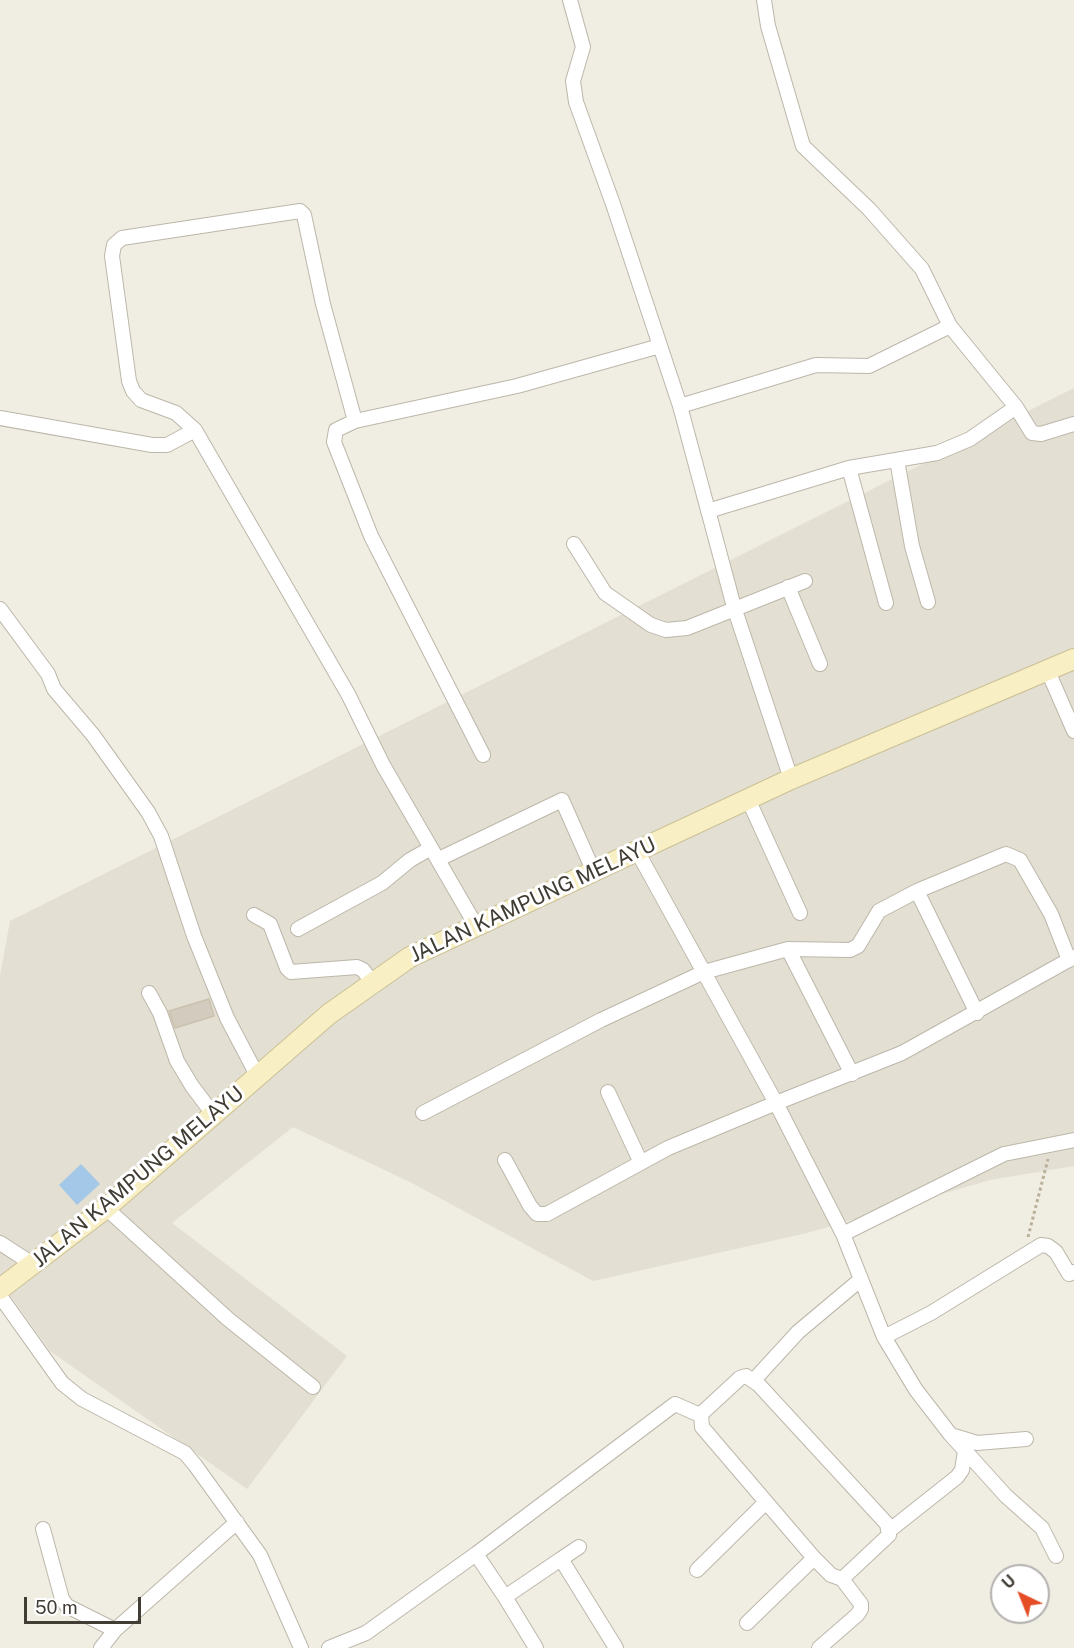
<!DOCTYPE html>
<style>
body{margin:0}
#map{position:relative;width:1074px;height:1648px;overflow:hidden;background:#f0ede3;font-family:"Public Sans",sans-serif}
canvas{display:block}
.north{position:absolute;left:990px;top:1564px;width:60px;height:60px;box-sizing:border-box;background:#fff;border:2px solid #b3b1ae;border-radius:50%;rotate:317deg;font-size:16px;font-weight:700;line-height:24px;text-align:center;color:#413c34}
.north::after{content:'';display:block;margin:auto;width:21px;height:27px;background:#e44d26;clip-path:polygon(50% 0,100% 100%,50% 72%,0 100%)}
.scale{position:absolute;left:24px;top:1597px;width:117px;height:27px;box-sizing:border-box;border:3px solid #413c34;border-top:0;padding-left:8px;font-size:18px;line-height:21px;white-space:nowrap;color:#413c34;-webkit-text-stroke:4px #fff;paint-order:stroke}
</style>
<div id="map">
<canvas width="1074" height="1648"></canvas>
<div class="north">U</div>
<div class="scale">50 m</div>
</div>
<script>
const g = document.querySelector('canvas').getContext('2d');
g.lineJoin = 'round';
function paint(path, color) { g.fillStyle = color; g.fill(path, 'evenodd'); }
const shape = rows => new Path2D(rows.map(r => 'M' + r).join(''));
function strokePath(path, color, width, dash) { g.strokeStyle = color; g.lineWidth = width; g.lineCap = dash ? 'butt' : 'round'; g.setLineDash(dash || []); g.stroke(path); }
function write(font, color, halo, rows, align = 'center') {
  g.font = font + ' "Public Sans",sans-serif'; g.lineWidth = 6; g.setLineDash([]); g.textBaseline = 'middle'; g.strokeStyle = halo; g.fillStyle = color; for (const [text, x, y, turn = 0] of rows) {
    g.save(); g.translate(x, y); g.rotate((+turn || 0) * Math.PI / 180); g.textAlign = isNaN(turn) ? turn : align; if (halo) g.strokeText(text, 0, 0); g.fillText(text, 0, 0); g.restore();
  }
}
paint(shape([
 [1074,388,1074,1166,990,1180,807,1233,593,1281,410,1182,293,1127,172,1223,347,1356,247,1489,50,1351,0,1281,0,976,10,921]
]), '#e3dfd2');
paint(shape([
 [81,1164,100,1184,77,1205,59,1185]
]), '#a4c8e8');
const building = shape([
 [209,999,214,1016,175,1028,169,1011,209,999]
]);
paint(building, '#d3cbbd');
strokePath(building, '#cac1ae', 1.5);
const street = shape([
 [570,0,583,47,573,81,576,102,613,204,680,406,734,607,791,779],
 [764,0,768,26,803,146,869,209,922,269,950,326,1016,407,1032,433,1041,434,1074,424],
 [680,406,816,365,869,366,950,326],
 [0,418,152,445,167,445,195,430],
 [355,421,336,430,334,442,371,536,483,755],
 [897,460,912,546,928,602],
 [849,468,886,603],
 [708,511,849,468,937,453,970,439,1016,407],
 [574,544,605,593,651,625,666,630,687,628,805,581],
 [788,587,820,664],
 [0,609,48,674,54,689,93,735,148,812,161,836,194,936,227,1018,257,1075],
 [1047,669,1074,731],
 [748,799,800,913],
 [637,851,776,1103,902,1053,1074,957],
 [439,859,562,800,593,870],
 [917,891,977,1013],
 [254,915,270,924,287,968,291,972,357,967,363,970,373,983],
 [475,924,383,765,348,694,195,430,176,413,141,400,133,391,129,381,112,256,114,245,122,238,300,211,304,215,323,304,355,421,517,386,660,346],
 [298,929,382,883,410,860,431,848],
 [788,949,852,1074],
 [149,993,160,1013,177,1061,192,1086,213,1114],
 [608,1092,641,1163],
 [423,1113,601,1020,704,972,788,949,850,950,858,946,879,911,917,891,1006,854,1020,860,1051,914,1069,960],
 [505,1160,530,1206,537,1214,547,1214,668,1148,776,1103,843,1234,884,1337,916,1390,950,1434,1006,1496,1042,1528,1056,1556],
 [106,1208,228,1319,313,1387],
 [843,1234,1004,1154,1074,1140],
 [0,1243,34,1265],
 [0,1296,62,1383,82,1399,185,1453,195,1465,260,1555,301,1648],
 [884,1337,931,1313,1041,1245,1048,1246,1056,1252,1069,1274,1074,1272],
 [754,1380,798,1332,860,1280],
 [954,1436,977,1443,1026,1439],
 [43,1529,62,1599,67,1606,115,1630],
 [890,1530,957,1477,962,1470,965,1451],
 [476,1554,505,1597,561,1559,616,1648],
 [561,1559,579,1547],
 [697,1570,766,1502],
 [505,1597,536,1648],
 [747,1623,814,1558],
 [101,1648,115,1630,237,1522],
 [329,1648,366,1633,476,1554,675,1404,700,1415],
 [819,1648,857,1615,861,1609,861,1604,842,1579,831,1575,814,1558,702,1427,701,1414,740,1378,746,1376,759,1385,887,1524,889,1535,842,1579]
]);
const secondary = shape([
 [0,1289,106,1208,329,1014,410,957,791,779,1074,659]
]);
strokePath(street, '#bdb7aa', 16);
strokePath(secondary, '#cbc096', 22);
strokePath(shape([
 [1028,1237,1048,1159]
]), '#bab09a', 3, [3, 3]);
strokePath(street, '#fff', 14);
strokePath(secondary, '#f8efc4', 20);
write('21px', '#413c34', '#fff', [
 ["JALAN KAMPUNG MELAYU",533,900,-25],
 ["JALAN KAMPUNG MELAYU",138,1177,-40]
]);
</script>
